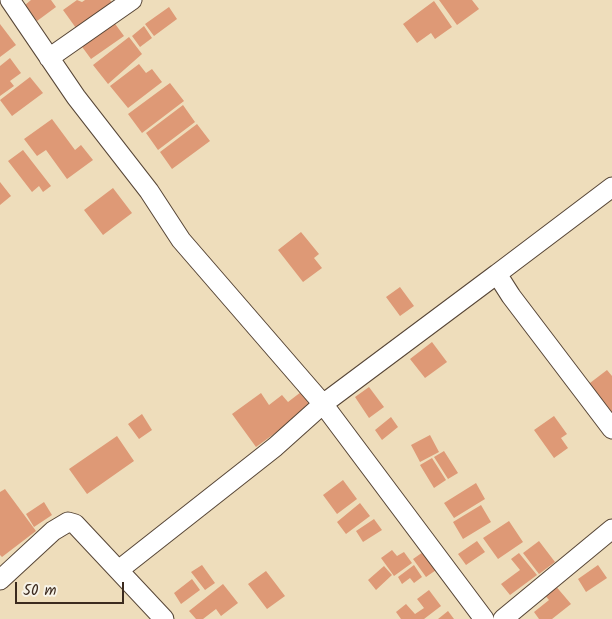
<!DOCTYPE html>
<style>
body{margin:0}
#map{position:relative;width:612px;height:619px;overflow:hidden;background:#edb;font-family:Kalam,sans-serif}
canvas{display:block}
.scale{position:absolute;left:15px;top:582px;width:109px;height:22px;box-sizing:border-box;border:2px solid #3b2a1e;border-top:0;padding-left:6px;font-size:15px;line-height:18px;white-space:nowrap;color:#3b2a1e;-webkit-text-stroke:4px #f7f3e8;paint-order:stroke}
</style>
<div id="map">
<canvas width="612" height="619"></canvas>
<div class="scale">50 m</div>
</div>
<script>
const g = document.querySelector('canvas').getContext('2d');
g.lineJoin = 'round';
function paint(path, color) { g.fillStyle = color; g.fill(path, 'evenodd'); }
const shape = rows => new Path2D(rows.map(r => 'M' + r).join(''));
function strokePath(path, color, width, dash) { g.strokeStyle = color; g.lineWidth = width; g.lineCap = dash ? 'butt' : 'round'; g.setLineDash(dash || []); g.stroke(path); }
paint(shape([
 [31,0,51,0,56,7,37,21,25,5],
 [77,0,82,2,85,0,110,0,117,8,81,35,63,10],
 [439,0,472,0,479,9,457,25],
 [434,1,452,27,435,39,431,33,417,43,403,24],
 [169,7,177,19,154,36,145,24],
 [113,21,124,36,91,59,80,44],
 [0,24,16,45,0,57],
 [144,26,152,38,140,47,132,36],
 [129,37,142,54,108,84,93,65],
 [10,58,21,73,10,81,14,86,0,96,0,66],
 [139,64,146,73,152,69,162,82,128,108,110,86],
 [30,77,43,93,12,116,0,100],
 [170,83,184,101,142,133,128,114],
 [183,105,195,122,158,150,146,133],
 [52,119,75,150,81,145,93,160,67,179,46,150,37,156,24,139],
 [197,124,210,141,172,169,160,152],
 [23,150,51,186,43,192,39,186,32,192,8,161],
 [0,182,11,196,0,205],
 [113,188,132,213,103,235,84,210],
 [301,232,319,254,314,258,322,268,303,282,278,250],
 [400,287,414,306,400,316,386,297],
 [432,342,447,362,425,378,410,359],
 [607,370,612,376,612,414,586,386],
 [369,387,384,407,369,418,355,397],
 [301,392,311,407,256,447,232,414,261,393,269,405,282,395,288,402],
 [142,414,152,430,139,439,128,424],
 [554,416,567,434,561,438,568,448,554,458,534,430],
 [391,417,398,427,382,440,375,430],
 [430,435,439,452,420,462,411,445],
 [117,436,134,461,87,494,69,469],
 [444,451,458,473,448,479,434,457],
 [432,458,446,480,434,488,420,465],
 [343,480,357,499,337,514,323,495],
 [476,483,485,499,454,518,444,503],
 [5,489,36,531,2,557,0,555,0,492],
 [44,502,52,515,34,527,26,514],
 [360,503,370,516,346,534,337,522],
 [481,505,491,522,463,539,453,522],
 [374,519,382,530,363,542,356,531],
 [509,521,523,542,498,559,483,538],
 [477,541,485,552,466,565,458,554],
 [539,541,555,562,539,574,523,553],
 [392,550,397,556,404,552,412,563,394,576,381,558],
 [426,550,439,568,426,577,413,559],
 [519,553,537,575,510,595,501,584,520,570,511,559],
 [202,565,215,583,205,590,191,572],
 [414,565,422,577,414,583,410,578,402,584,398,577],
 [598,565,607,578,586,592,578,579],
 [384,566,392,575,376,590,368,580],
 [266,571,285,596,267,609,248,584],
 [192,579,200,590,181,604,174,593],
 [223,584,238,603,221,616,216,609,203,619,196,619,189,611],
 [554,584,571,604,552,619,539,619,534,612,549,600,543,593],
 [429,590,441,606,424,619,401,619,396,612,406,604,415,614,424,608,417,599],
 [448,611,454,619,438,619]
]), '#de9976');
const minor = shape([
 [10,0,76,97,149,191,181,240,323,404,484,619],
 [49,58,132,0],
 [612,187,497,274,511,296,612,429],
 [120,569,275,447,323,404,497,274],
 [0,580,53,531,68,522,75,524,164,619],
 [503,619,612,529]
]);
strokePath(minor, '#564536', 21);
strokePath(minor, '#fff', 19);
</script>
